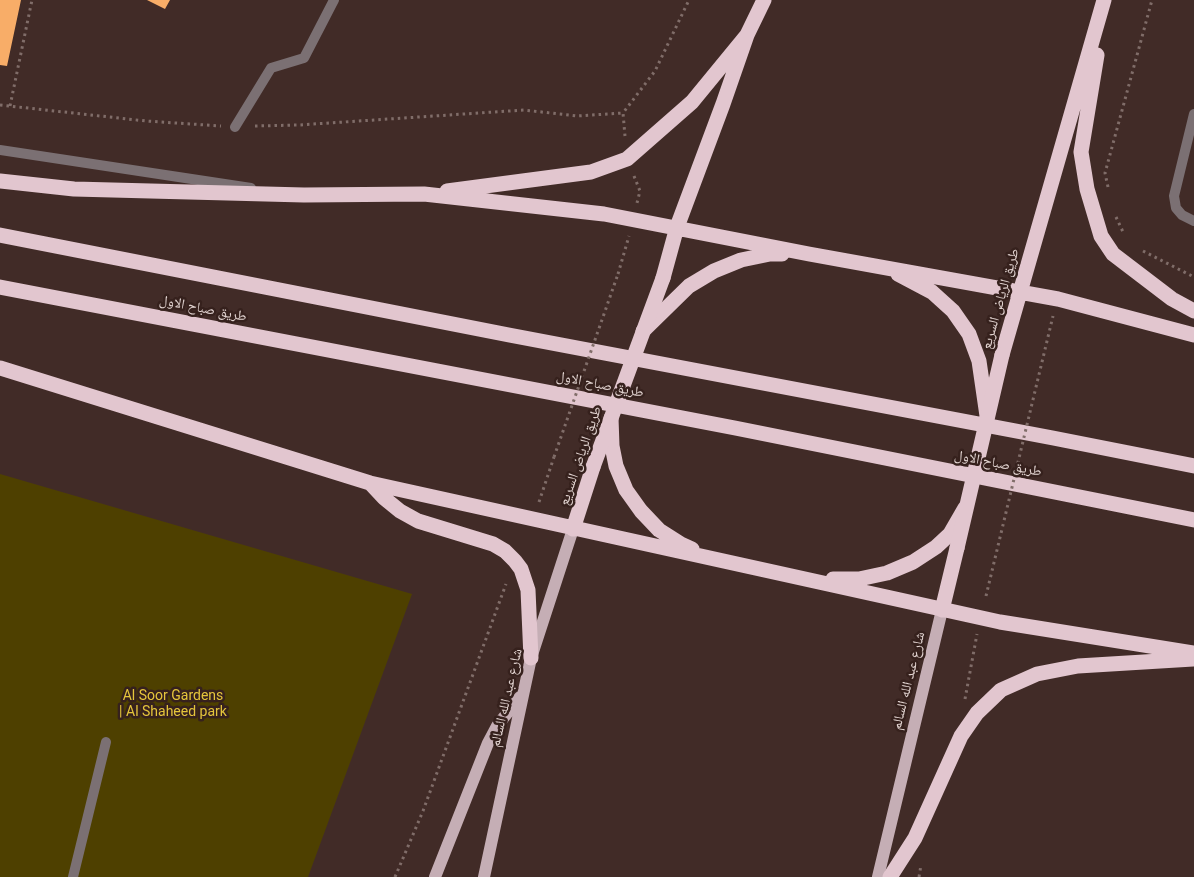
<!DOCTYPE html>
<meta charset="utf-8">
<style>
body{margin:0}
canvas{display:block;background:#412b27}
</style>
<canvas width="1194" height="877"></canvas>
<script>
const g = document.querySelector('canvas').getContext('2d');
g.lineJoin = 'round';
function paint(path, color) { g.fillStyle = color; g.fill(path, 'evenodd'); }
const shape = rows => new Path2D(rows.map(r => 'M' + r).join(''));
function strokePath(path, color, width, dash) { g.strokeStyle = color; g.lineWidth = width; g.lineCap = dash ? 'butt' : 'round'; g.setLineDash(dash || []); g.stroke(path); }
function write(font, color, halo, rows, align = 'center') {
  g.font = font + ' Roboto,"Noto Naskh Arabic",sans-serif'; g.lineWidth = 5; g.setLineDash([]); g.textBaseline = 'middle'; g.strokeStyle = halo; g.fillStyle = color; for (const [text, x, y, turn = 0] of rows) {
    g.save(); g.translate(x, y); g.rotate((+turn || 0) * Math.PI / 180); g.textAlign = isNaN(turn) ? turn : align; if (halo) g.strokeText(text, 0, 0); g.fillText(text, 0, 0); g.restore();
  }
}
paint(shape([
 [0,474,412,594,308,877,0,877]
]), '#4e4000');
paint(shape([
 [0,0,21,0,7,66,0,65],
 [147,0,170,0,165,9]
]), '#f8ad68');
strokePath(shape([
 [0,105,146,121,221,126],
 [10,106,32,0],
 [255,126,299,125,524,110,577,116,623,113],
 [625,136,623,113,655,71,689,0],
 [634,176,640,191,637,203],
 [1108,187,1105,173,1152,0],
 [1116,217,1124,234],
 [1143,251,1194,277],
 [618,274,629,236],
 [539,502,554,457],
 [965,699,977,634],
 [395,877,423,811,506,584],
 [919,877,921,865]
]), '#806d69', 3, [2.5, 4]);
strokePath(shape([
 [1194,114,1174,196,1176,208,1182,215,1194,221],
 [235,127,271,68,304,58,334,0],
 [73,877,106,742]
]), '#7b7073', 10);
strokePath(shape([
 [0,150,251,188]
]), '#7b7073', 10);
strokePath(shape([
 [435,877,488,743,497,726,520,697],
 [484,877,531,658,573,529],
 [878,877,942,610]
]), '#c5aeb5', 12);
strokePath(shape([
 [1097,55,1081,152,1087,189,1101,236,1113,254,1172,299,1194,311],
 [0,181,74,189,304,195,424,194,604,214,809,254,1058,299,1194,335],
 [447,191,591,172,627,159,692,102,747,35],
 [0,235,509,335,1053,438,1194,466],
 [898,274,932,292,953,311,969,334,979,361,987,416],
 [663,278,677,227,723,104,747,35,764,0],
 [0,287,735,428,1194,520],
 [643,331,689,286,714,271,741,260,770,254,782,254],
 [1002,355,1104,0],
 [0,368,370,483,1000,622,1194,653],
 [611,418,612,446,616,466,626,490,641,511,659,530,681,544,692,549],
 [370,483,384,498,400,511,418,521,493,544,505,551,515,561,521,569,528,590,531,658],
 [573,529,593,467],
 [833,579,859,579,887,573,913,562,936,547,950,534,965,508],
 [942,610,957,548],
 [890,877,915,838,961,736,977,713,1001,690,1037,674,1078,666,1193,659]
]), '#e2c6cf', 15);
strokePath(shape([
 [554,457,618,274],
 [986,596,1053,316]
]), '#806d69', 3, [2.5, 4]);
strokePath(shape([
 [593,467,663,278],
 [957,548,1002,355]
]), '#e2c6cf', 15);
write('14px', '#e2d4d1', '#36211d', [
 ["طريق الرياض السريع",1001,299,-74],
 ["طريق صباح الاول",203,309,11],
 ["طريق صباح الاول",600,385,11],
 ["طريق الرياض السريع",581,456,-71],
 ["طريق صباح الاول",998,464,11],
 ["شارع عبد الله السالم",909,681,-76],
 ["شارع عبد الله السالم",507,698,-77]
]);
write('14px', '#e5c53b', '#36211d', [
 ["Al Soor Gardens",173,696],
 ["| Al Shaheed park",173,712]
]);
</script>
